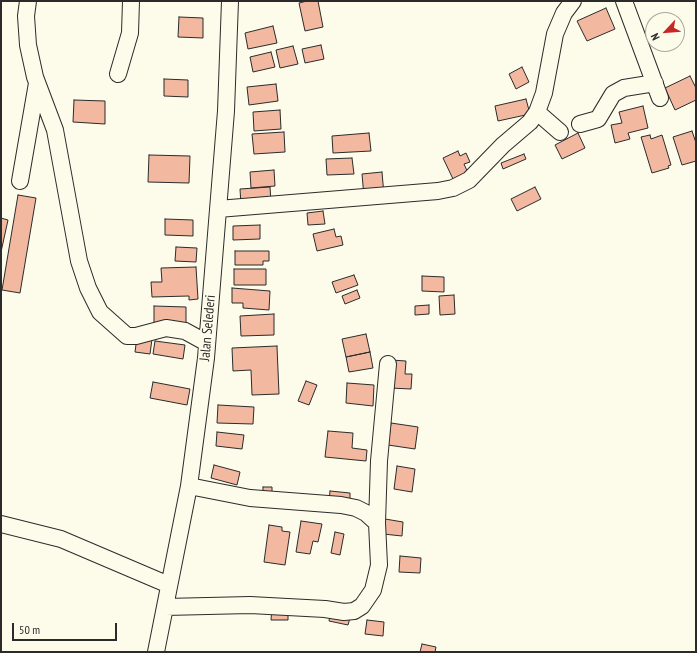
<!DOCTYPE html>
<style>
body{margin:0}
#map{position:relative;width:697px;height:653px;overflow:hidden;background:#fdfbea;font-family:"PT Sans Narrow",sans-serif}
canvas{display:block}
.frame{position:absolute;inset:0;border:2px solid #2b2b2b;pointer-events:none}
.north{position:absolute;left:645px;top:12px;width:40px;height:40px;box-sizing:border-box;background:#fdfbea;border:1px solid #a9a89e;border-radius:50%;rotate:244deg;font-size:11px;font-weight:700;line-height:16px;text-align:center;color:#2b2b2b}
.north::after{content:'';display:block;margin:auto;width:14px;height:18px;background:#c62828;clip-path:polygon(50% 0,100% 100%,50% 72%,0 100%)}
.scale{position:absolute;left:12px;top:623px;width:105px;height:18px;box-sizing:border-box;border:2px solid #2b2b2b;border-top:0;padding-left:5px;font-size:12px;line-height:14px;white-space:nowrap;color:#2b2b2b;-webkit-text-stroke:3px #fdfbea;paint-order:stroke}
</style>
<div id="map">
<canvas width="697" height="653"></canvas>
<div class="frame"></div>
<div class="north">N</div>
<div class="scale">50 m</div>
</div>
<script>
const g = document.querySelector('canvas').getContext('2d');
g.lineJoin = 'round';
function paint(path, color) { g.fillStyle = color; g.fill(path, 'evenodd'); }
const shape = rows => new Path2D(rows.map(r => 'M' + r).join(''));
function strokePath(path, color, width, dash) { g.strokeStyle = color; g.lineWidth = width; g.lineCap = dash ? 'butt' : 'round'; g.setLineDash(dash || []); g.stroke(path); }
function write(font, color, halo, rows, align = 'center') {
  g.font = font + ' "PT Sans Narrow",sans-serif'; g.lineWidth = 3; g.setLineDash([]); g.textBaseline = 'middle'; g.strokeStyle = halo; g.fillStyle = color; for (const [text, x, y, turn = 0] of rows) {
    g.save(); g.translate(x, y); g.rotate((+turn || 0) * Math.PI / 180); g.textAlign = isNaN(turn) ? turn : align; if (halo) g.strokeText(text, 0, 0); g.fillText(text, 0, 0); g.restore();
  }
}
const building = shape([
 [307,1,318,1,323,27,305,31,299,3,307,1],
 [606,8,615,29,587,41,577,21,606,8],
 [179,17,203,18,203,38,178,37,179,17],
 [273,26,277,43,248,49,245,33,273,26],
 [321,45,324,59,305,63,302,49,321,45],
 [293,46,298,64,280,68,276,50,293,46],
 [271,52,275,67,253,72,250,57,271,52],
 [522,67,529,82,516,89,509,74,522,67],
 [690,76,696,88,696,100,675,110,665,88,690,76],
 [164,79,188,80,188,97,164,96,164,79],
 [276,84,278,101,249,105,247,87,276,84],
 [526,99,530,114,498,121,495,106,526,99],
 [74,100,105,101,105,124,73,122,74,100],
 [643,106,648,128,628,133,630,139,615,143,611,125,622,123,619,112,643,106],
 [280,110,281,129,254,131,253,112,280,110],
 [692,131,696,143,696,161,682,165,673,137,692,131],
 [284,132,285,152,254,154,252,134,284,132],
 [369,133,371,151,333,153,332,136,369,133],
 [578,133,585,148,562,159,555,145,578,133],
 [650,135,651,139,662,135,671,165,668,166,669,168,652,173,641,137,650,135],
 [458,151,460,156,466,153,470,162,464,164,468,173,453,179,443,158,458,151],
 [524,154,526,159,503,169,501,163,524,154],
 [149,155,190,156,189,183,148,182,149,155],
 [352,158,354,174,327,175,326,159,352,158],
 [274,170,275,186,251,188,250,172,274,170],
 [382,172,384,195,364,197,362,174,382,172],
 [270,187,271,202,241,205,240,189,270,187],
 [535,187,541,199,517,211,511,199,535,187],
 [18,195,36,198,20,293,2,290,18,195],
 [323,211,325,224,308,225,307,213,323,211],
 [1,218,8,220,1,252,1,218],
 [165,219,193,220,193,236,165,235,165,219],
 [260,225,260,239,233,240,233,226,260,225],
 [334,229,336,237,341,236,343,245,317,251,313,234,334,229],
 [176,247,197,248,196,262,175,261,176,247],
 [235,251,269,251,269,261,263,261,263,265,235,265,235,251],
 [196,267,198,299,189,300,189,296,152,297,151,282,162,282,161,268,196,267],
 [234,269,266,269,266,285,234,285,234,269],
 [354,275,358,285,336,293,332,282,354,275],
 [422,276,444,277,444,292,422,291,422,276],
 [232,288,270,291,269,310,243,308,243,303,232,303,232,288],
 [357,290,360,298,345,304,342,296,357,290],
 [454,295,455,314,440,315,439,296,454,295],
 [429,305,429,314,415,315,415,306,429,305],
 [154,306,186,307,186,324,154,324,154,306],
 [274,314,274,335,241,336,240,316,274,314],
 [366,334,370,352,346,357,342,339,366,334],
 [137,337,152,339,150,354,135,352,137,337],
 [155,341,185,345,183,359,153,354,155,341],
 [277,346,279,394,252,395,251,370,233,371,232,348,277,346],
 [370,352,373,368,349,372,346,357,370,352],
 [391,360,406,361,405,374,412,374,411,389,390,388,391,360],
 [306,381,317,385,309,405,298,401,306,381],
 [153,382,190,389,187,405,150,398,153,382],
 [347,383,374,385,373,406,346,403,347,383],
 [218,405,254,407,253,424,217,423,218,405],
 [391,423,418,427,415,449,388,445,391,423],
 [328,431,353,433,352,448,367,450,366,461,325,457,328,431],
 [217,432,244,435,242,449,216,446,217,432],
 [214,465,240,472,237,485,211,478,214,465],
 [397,466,415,469,412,492,394,489,397,466],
 [263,487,272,487,272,497,263,497,263,487],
 [330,491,350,493,350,505,329,503,330,491],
 [385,519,403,522,402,536,383,534,385,519],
 [301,521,322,524,318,542,313,541,310,554,296,552,301,521],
 [269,525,282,527,282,531,290,532,285,565,264,562,269,525],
 [335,532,344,534,340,555,331,553,335,532],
 [400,556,421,558,420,573,399,572,400,556],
 [272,607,288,608,288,620,271,620,272,607],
 [331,610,351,614,348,625,329,621,331,610],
 [367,620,384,622,383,636,365,634,367,620],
 [422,644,436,647,435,652,420,652,422,644]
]);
paint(building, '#f2b8a0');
strokePath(building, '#2b2b2b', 1);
const minor = shape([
 [28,1,26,16,28,45,35,77,55,130,79,261,88,288,100,312,127,336,136,336,166,328,185,331,207,343],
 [624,1,660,98],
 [118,74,130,33,131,1],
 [537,112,560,132],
 [580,124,598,119,613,94,624,88,655,83],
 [20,181,37,83],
 [218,209,438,191,453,188,469,180,503,145,530,122,537,112,544,93,555,34,564,13,573,1],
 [377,523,379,461,388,364],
 [1,524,61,539,169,585],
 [165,607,250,605,325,609,344,612,354,611,362,606,373,590,379,565,377,523,366,513,356,508,341,505,250,498,189,486],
 [156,652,189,486,206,358,226,111,230,1]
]);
strokePath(minor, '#2b2b2b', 18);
strokePath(minor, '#fdfbea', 16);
write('14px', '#2b2b2b', '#fdfbea', [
 ["Jalan Selederi",208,328,-85]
]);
</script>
